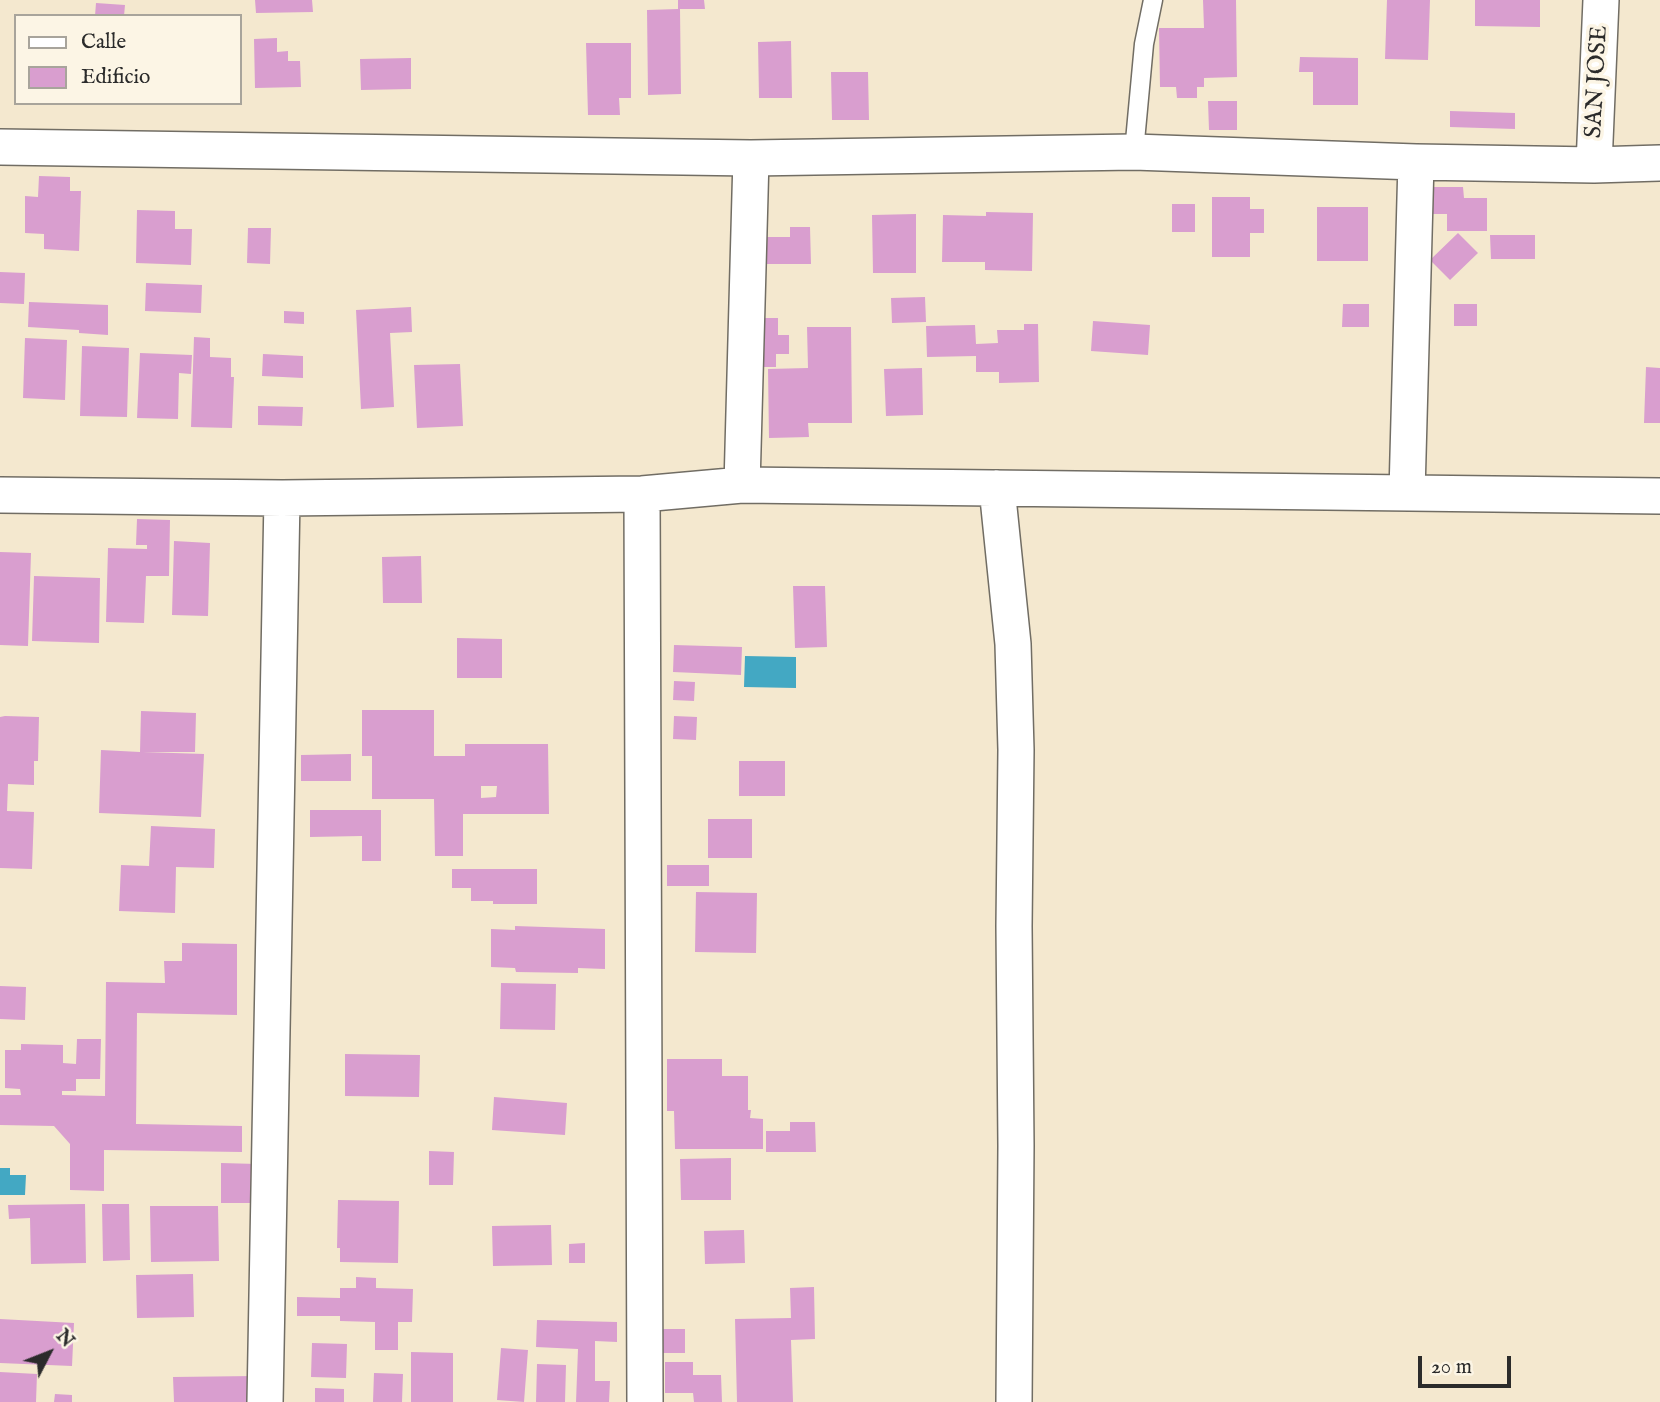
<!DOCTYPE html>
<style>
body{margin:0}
#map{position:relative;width:1660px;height:1402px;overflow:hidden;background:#f4e8cf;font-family:"IM FELL English",serif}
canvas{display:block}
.legend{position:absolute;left:14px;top:14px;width:228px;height:91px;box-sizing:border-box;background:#fcf5e5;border:2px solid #a8a49b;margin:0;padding:9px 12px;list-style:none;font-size:21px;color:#2b2b2b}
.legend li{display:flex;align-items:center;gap:14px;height:35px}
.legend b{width:35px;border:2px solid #a8a49b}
.north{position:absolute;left:14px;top:1318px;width:70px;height:70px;-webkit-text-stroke:5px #fcf5e5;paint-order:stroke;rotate:48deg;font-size:19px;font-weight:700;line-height:28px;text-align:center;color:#2b2b2b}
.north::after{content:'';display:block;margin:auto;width:24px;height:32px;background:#2b2b2b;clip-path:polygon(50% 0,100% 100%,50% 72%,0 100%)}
.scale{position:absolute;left:1418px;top:1356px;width:93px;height:32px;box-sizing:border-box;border:4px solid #2b2b2b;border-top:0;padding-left:9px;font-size:21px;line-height:24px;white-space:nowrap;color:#2b2b2b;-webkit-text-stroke:5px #fcf5e5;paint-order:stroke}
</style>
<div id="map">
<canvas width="1660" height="1402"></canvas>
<ul class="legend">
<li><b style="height:9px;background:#fff"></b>Calle</li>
<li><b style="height:19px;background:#d99ecf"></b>Edificio</li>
</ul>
<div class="north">N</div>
<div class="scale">20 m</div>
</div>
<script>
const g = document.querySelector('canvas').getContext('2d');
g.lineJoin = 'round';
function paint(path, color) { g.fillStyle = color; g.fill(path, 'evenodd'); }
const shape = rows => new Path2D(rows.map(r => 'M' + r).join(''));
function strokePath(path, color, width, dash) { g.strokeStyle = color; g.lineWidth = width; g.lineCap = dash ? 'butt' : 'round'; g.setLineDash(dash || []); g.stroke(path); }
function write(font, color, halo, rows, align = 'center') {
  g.font = font + ' "IM FELL English",serif'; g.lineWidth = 7; g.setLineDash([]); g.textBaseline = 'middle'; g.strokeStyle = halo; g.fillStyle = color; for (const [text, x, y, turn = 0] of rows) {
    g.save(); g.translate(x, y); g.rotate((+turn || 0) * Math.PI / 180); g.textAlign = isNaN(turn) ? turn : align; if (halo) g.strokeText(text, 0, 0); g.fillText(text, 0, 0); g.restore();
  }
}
paint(shape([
 [745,656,796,657,796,688,744,687],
 [0,1168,10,1168,10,1175,26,1175,25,1195,0,1195]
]), '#43a8c3');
paint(shape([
 [255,0,312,0,313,12,256,13],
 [678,0,704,0,705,9,680,9,681,94,648,95,647,10,678,9],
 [1203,0,1236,0,1237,77,1204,78,1204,87,1197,87,1197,98,1177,98,1176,87,1160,87,1159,28,1204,28],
 [1387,0,1430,0,1428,60,1385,59],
 [1475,0,1540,0,1540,27,1475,26],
 [96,3,125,5,124,16,95,16],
 [277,38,277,52,288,51,288,61,300,61,301,87,255,88,254,39],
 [791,41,792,98,759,98,758,42],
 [586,43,631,43,631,98,619,98,620,115,588,115],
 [1300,57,1358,58,1358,105,1313,105,1313,72,1299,72],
 [411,58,411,89,361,90,360,59],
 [831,72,868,72,869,120,832,120],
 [1208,101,1237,101,1237,130,1209,130],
 [1450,111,1515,113,1515,129,1450,127],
 [39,176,70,177,70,191,81,191,79,251,44,249,44,234,25,233,25,196,38,197],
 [1429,187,1463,187,1464,198,1487,198,1487,231,1447,231,1447,214,1429,214],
 [1212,197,1250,197,1250,209,1264,209,1264,233,1250,233,1250,257,1212,257],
 [1172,204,1195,204,1195,232,1172,232],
 [1317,207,1368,207,1368,261,1317,261],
 [137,210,175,211,175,229,192,229,191,265,136,263],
 [986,212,1033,213,1032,271,985,270,985,262,942,262,943,215,986,216],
 [916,214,916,273,873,273,872,215],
 [790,227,810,227,811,264,765,264,764,237,790,237],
 [248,228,271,228,270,264,247,263],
 [1458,233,1478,253,1450,280,1430,260],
 [1490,235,1535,235,1535,259,1491,259],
 [0,272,25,273,24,304,0,303],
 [146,283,202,285,201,313,145,311],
 [925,297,926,322,892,323,891,298],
 [29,302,108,305,108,335,79,333,79,330,28,327],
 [1343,304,1369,304,1369,327,1342,327],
 [1454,304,1477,304,1477,326,1454,326],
 [411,307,412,332,390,333,394,407,361,409,356,310],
 [284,311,304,312,304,324,284,323],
 [752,318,778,318,778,335,789,335,789,354,776,354,776,367,752,367],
 [1093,321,1150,325,1148,355,1091,351],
 [1024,324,1038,324,1039,382,999,383,999,372,976,372,976,356,927,357,926,326,975,325,976,344,998,343,997,330,1024,330],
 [807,327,851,327,852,423,808,423,809,437,769,438,768,369,808,368],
 [194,337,210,338,210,357,231,358,231,377,234,377,232,428,191,427],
 [25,338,67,340,65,400,23,398],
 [82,346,129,348,127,417,80,416],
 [140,353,192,355,191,374,179,373,178,419,137,418],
 [263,354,303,356,303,378,262,376],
 [460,364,463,426,417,428,414,365],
 [1646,367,1660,368,1660,423,1644,423],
 [922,368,923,415,886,416,884,369],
 [258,406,303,407,302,426,258,425],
 [137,519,170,520,169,576,146,576,144,623,106,622,108,548,147,549,147,545,136,545],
 [174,541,210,543,208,616,172,615],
 [0,552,31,553,28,646,0,645],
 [421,556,422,603,383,603,382,557],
 [34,576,100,578,99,643,32,641],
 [793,586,825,586,827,647,795,648],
 [457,638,502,639,502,678,457,678],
 [674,645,742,647,741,675,673,672],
 [674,681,695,682,694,701,673,700],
 [362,710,434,710,434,756,465,756,465,744,548,744,549,814,463,814,463,856,435,856,434,799,372,799,372,756,362,756],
 [481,786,497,786,496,797,481,798],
 [141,711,196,713,195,752,143,752,204,754,201,817,99,813,101,750,140,752],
 [5,716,39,717,38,761,34,761,34,785,8,784,7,811,34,812,32,869,0,868,0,717],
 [674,716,697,717,696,740,673,739],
 [351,754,351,781,301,781,301,755],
 [739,761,785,761,785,796,739,796],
 [310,810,381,810,381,861,362,861,362,836,310,837],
 [708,819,752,819,752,858,708,858],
 [151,826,215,829,214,868,176,867,175,913,119,911,121,865,149,866],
 [667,865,709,865,709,886,667,886],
 [452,869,537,869,537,904,493,904,493,901,471,901,471,888,452,888],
 [696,892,757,893,756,953,695,952],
 [515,926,605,929,605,969,578,968,578,973,516,972,515,968,491,967,491,929,515,930],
 [182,943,237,944,237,1015,137,1013,136,1124,242,1126,242,1152,104,1150,104,1191,70,1190,70,1144,54,1126,0,1125,0,1095,21,1095,20,1089,5,1088,5,1050,21,1050,21,1044,63,1045,63,1063,76,1064,77,1039,101,1039,100,1079,76,1079,76,1091,62,1091,62,1095,105,1096,106,982,165,983,164,961,182,961],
 [501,983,556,984,555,1030,500,1029],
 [0,986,26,987,25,1020,0,1019],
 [345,1054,420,1055,419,1097,345,1096],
 [667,1059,722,1059,722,1076,748,1076,748,1110,751,1110,750,1118,763,1119,763,1149,675,1149,674,1111,667,1111],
 [494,1097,567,1103,565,1135,492,1130],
 [790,1122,815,1122,816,1152,766,1152,766,1131,790,1131],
 [429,1151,454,1152,453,1185,429,1185],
 [731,1158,731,1200,681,1200,680,1159],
 [221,1163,257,1164,256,1203,221,1203],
 [338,1200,399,1201,398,1263,340,1262,340,1248,337,1248],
 [85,1204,86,1263,31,1264,30,1218,9,1219,8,1205],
 [102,1204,129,1204,130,1260,103,1261],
 [150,1206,218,1206,219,1261,151,1262],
 [551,1225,552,1265,493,1266,492,1226],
 [744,1230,745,1263,705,1264,704,1231],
 [585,1243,585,1263,569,1263,569,1244],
 [193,1274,194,1317,137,1318,136,1275],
 [356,1277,376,1278,376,1288,413,1289,412,1322,398,1322,398,1350,375,1350,375,1322,340,1321,340,1316,297,1316,297,1297,340,1298,340,1288,356,1288],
 [814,1287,815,1339,791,1340,793,1402,737,1402,735,1319,791,1318,790,1288],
 [0,1319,74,1323,72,1366,0,1363],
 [537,1320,617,1322,617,1342,595,1341,595,1381,610,1381,609,1402,576,1402,578,1349,536,1347],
 [654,1329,685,1329,685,1353,654,1353],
 [312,1343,347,1344,346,1378,311,1377],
 [501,1348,528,1350,524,1402,497,1400],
 [411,1352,453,1353,453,1402,411,1402],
 [665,1362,693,1362,693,1375,721,1375,722,1402,694,1402,693,1393,665,1393],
 [537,1364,566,1365,565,1402,536,1402],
 [0,1372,37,1374,36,1402,0,1402],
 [374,1373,403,1374,402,1402,373,1402],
 [254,1376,254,1402,174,1402,173,1377],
 [315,1388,344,1389,344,1402,315,1402],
 [55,1394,72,1395,72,1402,54,1402]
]), '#d99ecf');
const service = shape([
 [1134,152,1144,44,1153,0]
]);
const minor = shape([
 [0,147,751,158,1134,152,1416,162,1594,165,1660,163],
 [1594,165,1601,0],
 [742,485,751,158],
 [997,488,1013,644,1016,750,1014,926,1016,1146,1014,1402],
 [1407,492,1416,162],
 [642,494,645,1402],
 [0,495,282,498,642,494,742,485,1660,496],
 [265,1402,282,498]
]);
strokePath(service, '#716d64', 21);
strokePath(minor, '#716d64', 38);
strokePath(service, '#fff', 18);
strokePath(minor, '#fff', 35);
write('24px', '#2b2b2b', '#fcf5e5', [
 ["SAN JOSE",1598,82,-87]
]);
</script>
